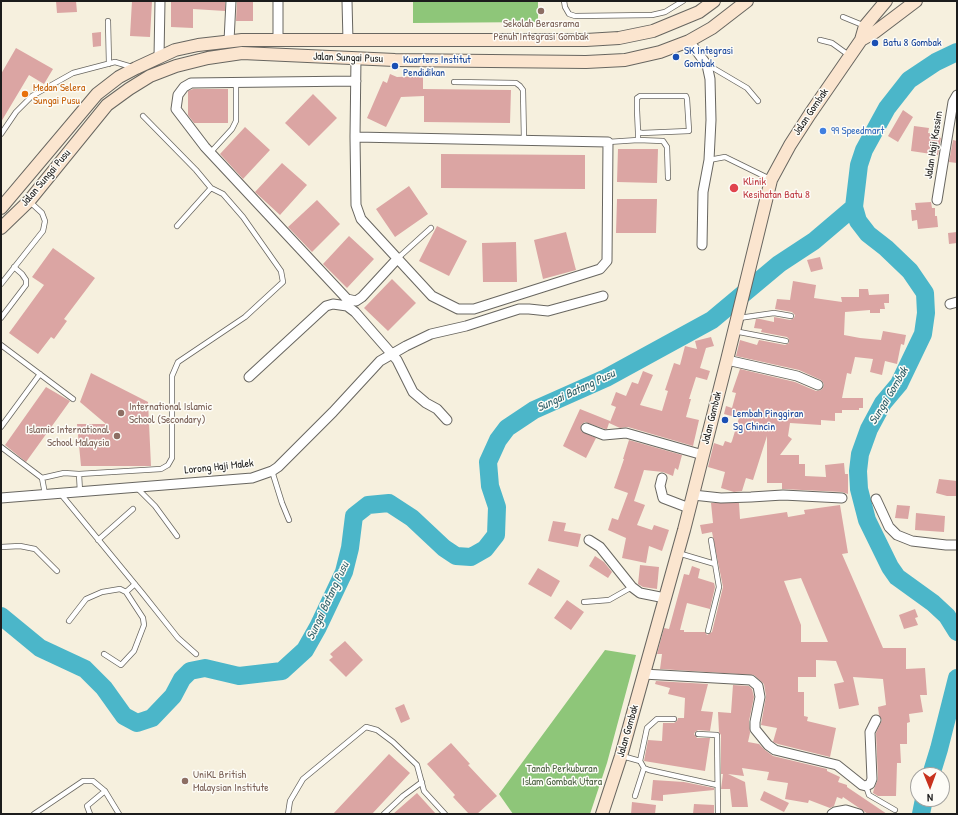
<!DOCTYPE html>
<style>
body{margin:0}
#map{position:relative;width:958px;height:815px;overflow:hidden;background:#f6f0de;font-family:"Patrick Hand",sans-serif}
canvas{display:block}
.frame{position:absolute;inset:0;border:2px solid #1c1c1c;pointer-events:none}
.north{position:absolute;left:910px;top:767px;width:40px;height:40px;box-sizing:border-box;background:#fdfcf7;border:1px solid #a3a29f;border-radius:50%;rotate:179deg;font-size:11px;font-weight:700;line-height:16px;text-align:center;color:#1c1c1c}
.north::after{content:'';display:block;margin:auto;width:14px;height:18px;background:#c8321e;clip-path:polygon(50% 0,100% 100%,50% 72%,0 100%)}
</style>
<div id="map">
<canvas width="958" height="815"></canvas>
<div class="frame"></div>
<div class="north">N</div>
</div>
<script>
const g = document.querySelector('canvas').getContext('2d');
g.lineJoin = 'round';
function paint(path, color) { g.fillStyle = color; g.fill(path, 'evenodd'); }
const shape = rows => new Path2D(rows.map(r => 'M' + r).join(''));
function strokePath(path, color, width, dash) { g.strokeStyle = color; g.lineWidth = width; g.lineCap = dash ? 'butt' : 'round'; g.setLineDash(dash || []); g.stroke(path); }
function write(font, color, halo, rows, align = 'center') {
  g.font = font + ' "Patrick Hand",sans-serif'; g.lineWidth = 3; g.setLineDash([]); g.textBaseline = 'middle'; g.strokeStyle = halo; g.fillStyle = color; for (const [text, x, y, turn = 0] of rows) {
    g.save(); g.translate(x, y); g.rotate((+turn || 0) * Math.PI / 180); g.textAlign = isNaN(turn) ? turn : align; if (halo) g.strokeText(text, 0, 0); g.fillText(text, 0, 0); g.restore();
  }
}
paint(shape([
 [413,1,538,1,538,22,413,23],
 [605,650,636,655,607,763,590,814,513,814,499,794]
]), '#8ec679');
strokePath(shape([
 [957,52,936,62,909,80,887,108,864,150,859,165,854,207,858,221,868,234,886,248,910,271,925,293,926,313,923,334,899,384,883,403,869,429,860,454,858,471,859,489,867,520,890,567,897,577,933,603,947,616,957,632],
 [1,616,40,648,85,669,104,688,124,716,137,723,152,718,173,696,182,679,190,671,205,668,239,676,282,671,305,650,318,627,344,572,350,548,354,516,368,505,389,503,412,518,444,548,456,556,471,557,485,549,496,535,497,507,490,486,488,462,498,440,507,428,534,410,606,378,712,320,779,264,814,241,854,207],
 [931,775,939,749,957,678],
 [921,814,924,799]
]), '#4bb6c9', 18);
paint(shape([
 [56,1,76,1,77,12,57,13],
 [132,1,152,1,150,37,130,36],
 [171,1,225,1,225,11,193,9,193,28,171,27],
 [237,1,253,1,253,21,236,21],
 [101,32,101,46,93,47,92,33],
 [16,48,53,69,44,84,29,75,1,122,1,74],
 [390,74,397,77,423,76,423,89,511,90,510,123,424,122,424,96,401,97,386,127,367,118,383,81,387,83],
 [193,89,228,89,228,123,194,123,188,115,188,91],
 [313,94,337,118,309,146,285,123],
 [903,110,913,117,898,142,888,136],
 [914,126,929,128,928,133,939,134,938,137,941,138,938,155,911,151],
 [245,127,270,150,243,179,220,154],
 [953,140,957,141,957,163,949,162],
 [618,149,658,149,657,183,617,182],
 [441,154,585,155,585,189,441,188],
 [282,163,307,185,280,215,255,192],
 [409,186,428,214,395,237,376,209],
 [617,199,657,199,656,233,616,233],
 [317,200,340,224,312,252,288,227],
 [931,202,932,208,935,208,935,216,937,216,938,227,918,229,917,220,912,221,911,210,916,210,915,203],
 [437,226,467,241,449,276,419,261],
 [566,232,576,270,543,279,534,240],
 [957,232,957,243,949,244,948,233],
 [349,236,374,259,347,288,323,264],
 [516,242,517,282,483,282,482,243],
 [53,248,95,278,64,319,67,321,54,339,51,337,38,354,9,333,44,285,32,277],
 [820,257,823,269,811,272,807,260],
 [392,279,416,303,388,331,364,308],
 [793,281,816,285,814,298,842,302,841,297,859,297,859,289,868,289,869,295,889,294,889,303,884,303,885,309,880,309,880,313,870,313,870,310,845,312,844,335,860,338,881,340,883,331,906,335,904,345,901,344,897,364,885,361,882,375,870,372,873,359,855,357,851,374,847,373,842,398,863,398,863,408,859,408,859,410,842,410,842,413,835,413,835,421,821,420,821,425,790,423,788,436,792,439,780,455,799,455,799,464,805,464,805,476,826,477,825,465,844,463,845,474,848,474,848,494,842,492,782,489,782,483,767,483,767,436,753,480,746,478,742,491,734,492,721,488,725,472,708,467,714,443,723,446,725,441,731,443,732,441,739,418,724,414,726,406,732,408,736,393,732,392,740,369,795,382,816,391,821,390,823,388,824,384,821,380,799,370,736,356,740,340,757,345,759,340,785,345,789,343,789,339,787,337,761,332,762,329,754,328,756,319,760,319,774,322,774,317,790,320,794,318,795,315,792,312,775,309,777,299,790,300],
 [711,337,714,346,706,348,700,368,710,371,707,380,696,377,689,399,691,399,686,417,699,420,693,446,628,427,620,428,609,423,607,429,605,429,585,422,581,425,581,431,596,438,586,458,563,446,580,409,610,421,610,422,616,407,611,405,616,392,626,396,632,382,638,384,643,371,653,375,640,405,662,411,668,391,665,390,674,363,680,365,685,346,697,349,695,341],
 [91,373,148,402,151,466,81,466,77,424,106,424,80,402],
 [46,387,70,401,26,462,5,445],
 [629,440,682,455,678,470,675,468,673,476,663,472,644,470,634,501,645,505,637,525,652,530,654,525,669,530,662,551,649,546,646,563,622,558,626,538,608,530,612,518,618,520,628,493,614,488,624,459,623,459],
 [939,479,957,481,957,496,947,496,936,493],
 [711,503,739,503,740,519,787,512,788,517,805,514,804,510,840,505,848,553,842,554,883,648,906,648,906,669,925,668,927,695,920,695,923,712,909,714,910,722,907,723,907,744,900,744,901,763,897,763,896,796,878,796,873,793,874,789,878,779,876,733,882,720,879,715,878,707,886,705,883,679,853,677,859,705,839,709,834,684,844,682,836,661,816,660,816,677,798,677,798,692,804,692,804,716,808,717,807,721,836,728,830,757,778,744,773,742,777,728,761,725,766,696,764,684,754,675,660,669,662,654,657,654,664,628,669,629,684,574,689,575,692,566,700,569,698,578,714,583,715,587,710,609,687,603,680,630,684,630,684,632,705,632,707,635,712,632,723,587,712,532,702,534,700,525,713,523],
 [801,578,828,642,801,642,801,625,784,581],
 [897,505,910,506,908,519,895,518],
 [916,513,945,516,944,532,915,530],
 [553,521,566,523,564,531,581,534,578,547,548,541],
 [595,556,604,562,612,572,608,578,589,566],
 [640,565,659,567,657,589,643,587,638,584],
 [538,568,560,581,551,597,528,584],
 [567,600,584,612,571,630,554,618],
 [915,609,918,617,915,618,918,625,904,629,899,615],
 [345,641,363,660,346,677,329,660,333,657,330,654],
 [656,681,708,684,701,711,713,712,710,731,698,730,695,732,694,734,697,738,710,738,705,771,644,761,648,740,662,741,663,723,674,723,677,721,678,718,684,718,685,698,668,694,670,688,655,684],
 [733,685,749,686,752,689,754,697,749,721,750,733,748,742,759,744,765,750,773,756,827,769,827,771,840,777,838,782,847,785,847,787,887,814,868,814,843,797,842,799,837,797,834,806,830,808,809,800,808,803,785,799,788,783,767,780,769,772,742,768,744,776,728,774,745,782,748,807,732,807,730,789,721,789,723,774,721,774,721,735,719,732,718,712,731,713],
 [404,704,410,719,401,723,395,708],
 [451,743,470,764,468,765,497,796,477,814,469,814,453,797,455,795,427,764],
 [389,754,410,773,372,814,333,814],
 [653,780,684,782,714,788,714,790,663,795,663,801,651,800],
 [764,791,789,803,784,812,760,800],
 [417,793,436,814,393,814],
 [632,802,656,805,655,814,631,814],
 [694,804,714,805,714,814,693,814]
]), '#dba5a3');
const service = shape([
 [564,1,565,7,569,14,575,16,652,15,665,12,683,1],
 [843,17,865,26],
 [108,21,109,64],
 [820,40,832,43,850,56],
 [708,65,747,88,758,101],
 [454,82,516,83,520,86,523,90,524,140],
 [638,132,642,133,689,131,687,99,686,96,640,96,637,98,637,110,638,132,638,140],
 [1,134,16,112,32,96,73,73,115,62,132,67],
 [608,142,638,140,663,141,667,147,668,178],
 [210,153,232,129,236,121,236,82],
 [709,160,725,157,770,179],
 [177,226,211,188],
 [398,258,431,228],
 [1,284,43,231,45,221,42,213,29,201],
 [1,318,26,285,26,280,22,274,14,267],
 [739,318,774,313,791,316],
 [734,331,786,341],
 [1,345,73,399],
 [1,427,40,374],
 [1,447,42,478,64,473,79,474,161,469,168,465,172,458,172,376,178,362,245,317,283,282,281,271,243,217,223,194,211,188,196,170,143,116],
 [272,471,282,503,289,520],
 [79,474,80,492],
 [42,478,45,494],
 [137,488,155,506,177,536],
 [60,493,143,594,178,638,196,654],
 [98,540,133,509],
 [1,547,20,546,35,549,57,571],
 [678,553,715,564],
 [584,602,609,600,632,587],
 [69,621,86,599,102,592,120,589,126,592,135,584],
 [708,631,719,587,711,540],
 [104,654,121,665,134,651,144,625,143,618,126,592],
 [698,734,717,735,718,814],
 [622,756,640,761,644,768,649,770,717,785],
 [640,761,647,728,657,719,674,719],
 [866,786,869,795,895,810],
 [635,796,644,768],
 [34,814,83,781,93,781,105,791,119,814],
 [90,814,87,806,105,791],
 [288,814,290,801,303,779,366,727,377,730,393,742,417,765,424,791,445,814],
 [384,814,403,796,422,782]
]);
const minor = shape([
 [278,1,278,40],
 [347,1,348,41],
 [229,41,231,1],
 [689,41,707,65,710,79,711,120,709,160,703,192,702,245],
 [159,57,160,1],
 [356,81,191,83,184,87,178,95,176,109,205,147,347,299,356,301,362,297,398,258],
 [355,137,608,142,607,261,600,269,474,309,458,309,432,296,361,219,356,205,355,137,356,58],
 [937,200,953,102,957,95],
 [950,304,957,302],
 [727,360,797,376,818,385],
 [249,377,326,306,333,304,347,306,355,312,397,360,413,392,426,403,437,409,447,420],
 [586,428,604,435,626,433,703,455],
 [662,478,660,486,663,498,689,508],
 [693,495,721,498,751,497,783,495,842,498],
 [1,498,252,478,272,471,278,467,333,412,380,361,406,346,431,334,466,326,519,309,529,309,548,311,603,296],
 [876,499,889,527,897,535,912,541,946,545,957,545],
 [589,540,600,547,632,587,640,593,665,598],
 [643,674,751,680,758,686,760,697,755,722,755,729,768,745,775,750,837,765,862,785,866,786,870,784,872,779,870,732,876,720],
 [832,814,835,812,846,810,859,814]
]);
const secondary = shape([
 [861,40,875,32,916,1],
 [1,208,97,94,119,77,136,68,175,50,198,45,242,40,586,40,619,38,653,31,699,12,714,1],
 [1,228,29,201,107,105,129,89,150,76,176,66,208,58,242,53,395,60,586,62,625,60,660,52,689,41,712,28,747,1],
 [602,814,621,756,684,530,727,360,771,180,790,145,810,114,861,40,865,26,886,1]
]);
strokePath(service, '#686660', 6);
strokePath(minor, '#686660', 11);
strokePath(secondary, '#686660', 14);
strokePath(service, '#fff', 4.5);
strokePath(minor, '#fff', 9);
strokePath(secondary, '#fbe5cf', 12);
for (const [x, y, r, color] of [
 [541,11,4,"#8d6e63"],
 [875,43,4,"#1a4fb4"],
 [676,57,4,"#1a4fb4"],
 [395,66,4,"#1a4fb4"],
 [25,94,4,"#e8710a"],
 [823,131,4,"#3f7fe0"],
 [734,188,5,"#e0444e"],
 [121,413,4,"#8d6e63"],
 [725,420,4,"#1a4fb4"],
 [117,436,4,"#8d6e63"],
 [185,781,4,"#8d6e63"]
]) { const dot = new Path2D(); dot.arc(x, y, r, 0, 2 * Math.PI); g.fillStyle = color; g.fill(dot); strokePath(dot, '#fdfcf7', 1.5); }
write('11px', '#785e54', '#fdfcf7', [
 ["Sekolah Berasrama",541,24,"center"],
 ["Penuh Integrasi Gombak",541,37,"center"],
 ["International Islamic",129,407],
 ["School (Secondary)",129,420],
 ["Islamic International",109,430,"right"],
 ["School Malaysia",109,443,"right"],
 ["UniKL British",193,775],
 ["Malaysian Institute",193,788]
], 'left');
write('11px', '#164399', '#fdfcf7', [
 ["Batu 8 Gombak",883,43],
 ["SK Integrasi",684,51],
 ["Gombak",684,64],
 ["Kuarters Institut",403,60],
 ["Pendidikan",403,73],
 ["Lembah Pinggiran",733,414],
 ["Sg Chincin",733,427]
], 'left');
write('11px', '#1c1c1c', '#fdfcf7', [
 ["Jalan Sungai Pusu",348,58,2],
 ["Jalan Gombak",811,112,-56],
 ["Jalan Haji Kassim",934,145,-81],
 ["Jalan Sungai Pusu",46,178,-50],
 ["Jalan Gombak",712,418,-76],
 ["Lorong Haji Malek",219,467,-6],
 ["Jalan Gombak",628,731,-74]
]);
write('11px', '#c56008', '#fdfcf7', [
 ["Medan Selera",33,88],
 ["Sungai Pusu",33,101]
], 'left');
write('11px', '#366cbe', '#fdfcf7', [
 ["99 Speedmart",831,131]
], 'left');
write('11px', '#be3a42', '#fdfcf7', [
 ["Klinik",743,182],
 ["Kesihatan Batu 8",743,195]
], 'left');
write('11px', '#4a6041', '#fdfcf7', [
 ["Tanah Perkuburan",562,769],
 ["Islam Gombak Utara",562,782]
]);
write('italic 12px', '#31616a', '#fdfcf7', [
 ["Sungai Batang Pusu",576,391,-25],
 ["Sungai Gombak",889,396,-59],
 ["Sungai Batang Pusu",328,601,-65]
]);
</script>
